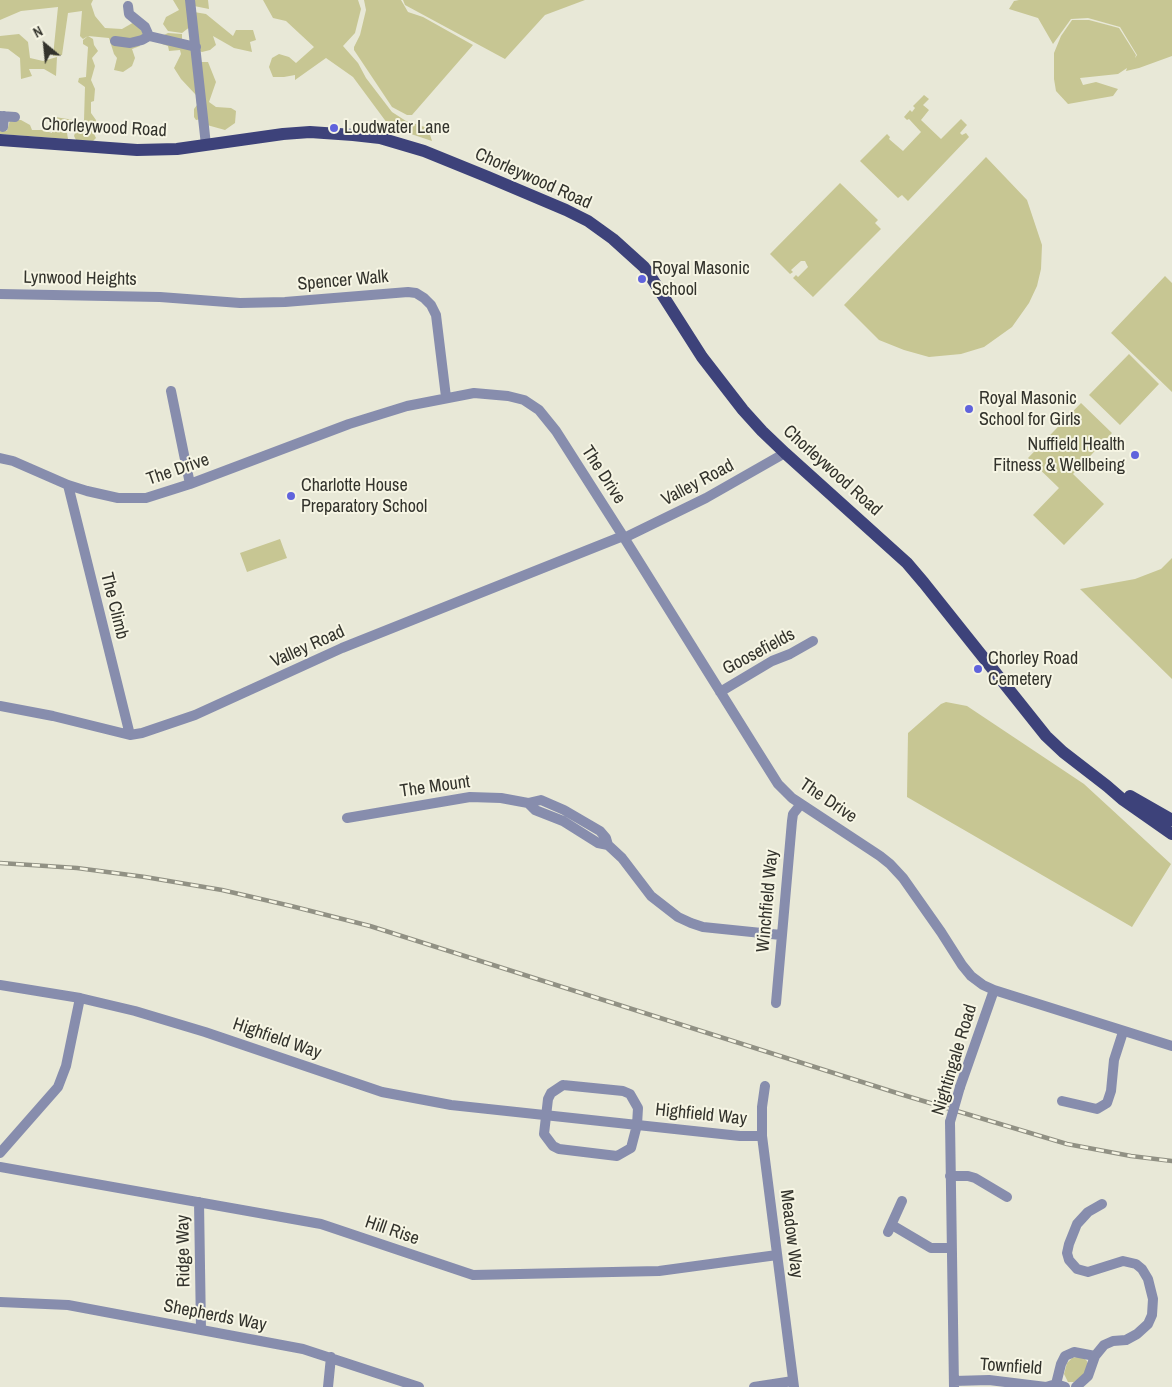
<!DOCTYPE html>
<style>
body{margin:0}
#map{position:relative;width:1172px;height:1387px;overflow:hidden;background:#e8e8d7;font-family:"Archivo Narrow",sans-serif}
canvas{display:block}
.north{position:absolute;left:20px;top:20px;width:50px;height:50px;-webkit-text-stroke:4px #f6f5e4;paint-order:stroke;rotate:332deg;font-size:14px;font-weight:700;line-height:20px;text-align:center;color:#33332c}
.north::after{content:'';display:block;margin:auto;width:18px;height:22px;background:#33332c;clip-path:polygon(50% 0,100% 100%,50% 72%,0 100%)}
</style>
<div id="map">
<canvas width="1172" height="1387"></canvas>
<div class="north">N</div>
</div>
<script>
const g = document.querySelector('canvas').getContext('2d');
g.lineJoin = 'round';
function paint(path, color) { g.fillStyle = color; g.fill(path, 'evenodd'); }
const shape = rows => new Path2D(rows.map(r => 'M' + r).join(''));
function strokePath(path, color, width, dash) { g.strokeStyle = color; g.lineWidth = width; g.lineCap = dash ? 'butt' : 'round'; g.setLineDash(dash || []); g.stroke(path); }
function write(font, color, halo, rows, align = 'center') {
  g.font = font + ' "Archivo Narrow",sans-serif'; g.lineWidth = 4; g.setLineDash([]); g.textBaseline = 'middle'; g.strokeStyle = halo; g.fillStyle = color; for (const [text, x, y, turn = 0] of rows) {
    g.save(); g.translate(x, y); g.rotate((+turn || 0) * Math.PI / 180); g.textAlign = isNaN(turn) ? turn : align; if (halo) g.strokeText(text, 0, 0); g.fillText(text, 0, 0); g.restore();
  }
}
paint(shape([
 [0,0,93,0,91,4,95,16,105,28,122,29,136,21,144,35,137,38,140,46,132,49,135,58,132,66,123,72,114,70,117,58,114,54,109,38,88,36,83,39,80,36,82,11,68,13,62,55,53,56,58,7,21,11,0,20],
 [173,0,208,0,209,9,194,6,194,12,206,14,233,36,236,30,253,30,256,40,250,42,252,52,234,48,213,36,216,45,210,50,202,52,193,49,191,26,182,33,168,31,163,24,166,17,179,10],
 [263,0,358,0,361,9,355,33,343,46,358,63,366,78,392,112,406,121,428,128,432,141,390,127,353,77,326,58,295,80,295,75,284,77,273,77,269,67,272,58,279,54,289,57,296,63,314,47,286,21,273,18],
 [364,0,401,0,408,12,423,17,473,45,412,115,407,115,392,107,354,50,354,47,360,35,366,10],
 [403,0,585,0,545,15,505,59,405,5],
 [1019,0,1172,0,1172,56,1139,68,1126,71,1127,68,1118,74,1080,78,1083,85,1096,82,1118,89,1113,96,1068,104,1056,91,1054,79,1054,53,1061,36,1072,20,1089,20,1119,28,1136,55,1135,58,1137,55,1120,27,1088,18,1071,19,1053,44,1038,18,1009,9,1014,1],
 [168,33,182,34,182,41,194,50,199,62,208,62,216,82,209,102,216,107,231,108,236,111,235,123,225,130,207,125,202,119,196,120,194,117,194,109,197,105,196,95,181,79,174,68,181,54,180,50,169,51,168,46,162,44,164,35],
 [19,34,28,42,30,58,43,61,57,57,56,76,44,69,29,69,32,76,21,79,20,58,8,49,0,48,0,36],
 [88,36,93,39,94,45,98,51,92,58,95,66,91,80,95,89,94,101,91,102,91,113,96,120,95,129,92,130,96,138,93,141,76,140,74,136,76,130,84,120,85,87,78,82,79,78,86,77,88,47,83,44,83,40],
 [924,95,929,99,923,105,929,110,921,120,941,139,961,119,967,125,960,133,962,135,966,133,969,137,908,201,902,195,898,198,860,161,887,134,890,137,889,139,903,151,921,132,909,119,907,120,904,117,910,110,912,112,915,108,913,106],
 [55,117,74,120,76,124,75,127,58,127,58,131,67,133,68,139,0,134,0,131,7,131,10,120,21,120,30,125,32,130,43,130,52,133],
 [986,157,1027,200,1042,245,1041,269,1037,286,1029,303,1012,327,984,347,961,354,929,357,904,350,879,340,844,305],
 [840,183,878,220,875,223,881,229,813,297,793,278,796,275,798,277,808,267,805,261,801,261,791,270,793,272,790,274,770,254],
 [1165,276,1172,283,1172,392,1111,333],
 [1129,354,1159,384,1120,425,1089,395],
 [1081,403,1112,433,1073,474,1104,504,1064,545,1033,515,1059,488,1028,458],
 [280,539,287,558,247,572,240,553],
 [1172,558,1172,679,1080,589,1135,579,1161,569],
 [946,702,967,706,1084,784,1171,864,1132,927,907,797,908,733,941,704],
 [1077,1357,1083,1357,1087,1361,1088,1365,1084,1375,1074,1382,1068,1382,1064,1374,1067,1363,1072,1358]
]), '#c7c693');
strokePath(shape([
 [190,0,206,145],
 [128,6,129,14,145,27,149,36,196,47],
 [115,41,130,43,142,40,149,36],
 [0,116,15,117],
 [3,127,4,116],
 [0,294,160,297,240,303,285,302,408,292,416,293,424,298,431,305,436,315,446,397],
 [171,391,190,484],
 [0,458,13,461,68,485,87,491,118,498,146,498,190,484,349,424,407,406,474,393,508,396,524,400,539,410,556,431,623,536,756,749,778,784,792,798,880,856,890,864,903,878,941,932,962,965,971,976,983,985,994,990,1172,1046],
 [68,485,130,735],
 [624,538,706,498,785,453],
 [720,692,772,661,790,654,813,641],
 [0,706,53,716,130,735,142,733,195,715,342,648,623,536],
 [528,803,535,810,563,821,598,843,608,845],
 [347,818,470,797,501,798,528,803,541,800,564,810,600,831,606,838,608,845,622,858,651,896,678,917,691,923,703,927,781,935],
 [0,985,80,998,135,1011,205,1032,382,1092,451,1105,740,1136,762,1136],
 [776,1003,792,821,793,814,801,804],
 [563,1085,623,1091,630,1094,638,1108,637,1125,631,1148,617,1156,559,1149,553,1146,544,1134,548,1099,551,1093,563,1085],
 [765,1086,762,1107,762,1136,794,1387],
 [960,1087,994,990],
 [1062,1101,1097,1109,1107,1103,1111,1091,1114,1060,1123,1032],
 [950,1122,954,1387],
 [0,1153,58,1087,66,1066,80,998],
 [0,1167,321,1224,473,1275,659,1271,777,1255],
 [950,1176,968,1176,975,1178,1007,1197],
 [199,1202,201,1330],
 [892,1225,931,1248,951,1248],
 [888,1232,902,1201],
 [0,1302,68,1305,303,1349,419,1387],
 [954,1381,989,1380,1046,1387,1056,1384,1065,1387],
 [1056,1384,1061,1364,1065,1356,1074,1352,1095,1356],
 [328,1387,331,1357],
 [754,1387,793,1381],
 [1076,1387,1088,1376,1095,1356,1104,1345,1113,1341,1126,1340,1137,1334,1148,1324,1152,1315,1153,1299,1148,1279,1142,1269,1136,1264,1123,1261,1088,1272,1077,1269,1069,1260,1067,1253,1069,1244,1077,1224,1088,1212,1102,1204]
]), '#878dad', 10);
strokePath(shape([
 [0,140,137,150,177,149,283,134,310,132,353,135,380,138,424,151,488,177,566,210,588,221,613,239,644,267,651,277,702,357,743,410,762,431,785,453,907,563,924,583,1046,736,1063,752,1107,786,1122,799,1172,834],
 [1130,796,1172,820]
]), '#3d427a', 12);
const rail = shape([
 [0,863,77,868,145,877,222,890,291,906,370,926,900,1094,1067,1144,1131,1156,1172,1161]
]);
strokePath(rail, '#919184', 4.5);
strokePath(rail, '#f6f5e4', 2.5, [8]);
strokePath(shape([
 [950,1122,960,1087]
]), '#878dad', 10);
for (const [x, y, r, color] of [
 [334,128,5,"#6063dc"],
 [642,279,5,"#6063dc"],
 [969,409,5,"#6063dc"],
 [1135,455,5,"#6063dc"],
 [291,496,5,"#6063dc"],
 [978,669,5,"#6063dc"]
]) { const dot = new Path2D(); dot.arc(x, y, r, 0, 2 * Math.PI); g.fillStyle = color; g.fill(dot); strokePath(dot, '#f6f5e4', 2); }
write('18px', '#33332c', '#f6f5e4', [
 ["Chorleywood Road",104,128,3],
 ["Chorleywood Road",533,179,24],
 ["Lynwood Heights",80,279,1],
 ["Spencer Walk",343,281,-5],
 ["The Drive",178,470,-19],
 ["Chorleywood Road",832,471,42],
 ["The Drive",603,475,57],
 ["Valley Road",698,483,-28],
 ["The Climb",114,606,76],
 ["Valley Road",308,647,-24],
 ["Goosefields",759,652,-28],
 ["The Mount",435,787,-8],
 ["The Drive",828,801,34],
 ["Winchfield Way",768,901,-85],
 ["Highfield Way",277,1039,19],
 ["Nightingale Road",955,1060,-73],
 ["Highfield Way",701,1115,6],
 ["Hill Rise",392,1231,19],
 ["Meadow Way",791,1234,83],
 ["Ridge Way",184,1251,-91],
 ["Shepherds Way",215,1316,11],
 ["Townfield",1011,1367,4]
]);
write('18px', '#33332c', '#f6f5e4', [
 ["Loudwater Lane",344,128],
 ["Royal Masonic",652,269],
 ["School",652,290],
 ["Royal Masonic",979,399],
 ["School for Girls",979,420],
 ["Nuffield Health",1125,445,"right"],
 ["Fitness & Wellbeing",1125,466,"right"],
 ["Charlotte House",301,486],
 ["Preparatory School",301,507],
 ["Chorley Road",988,659],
 ["Cemetery",988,680]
], 'left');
</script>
